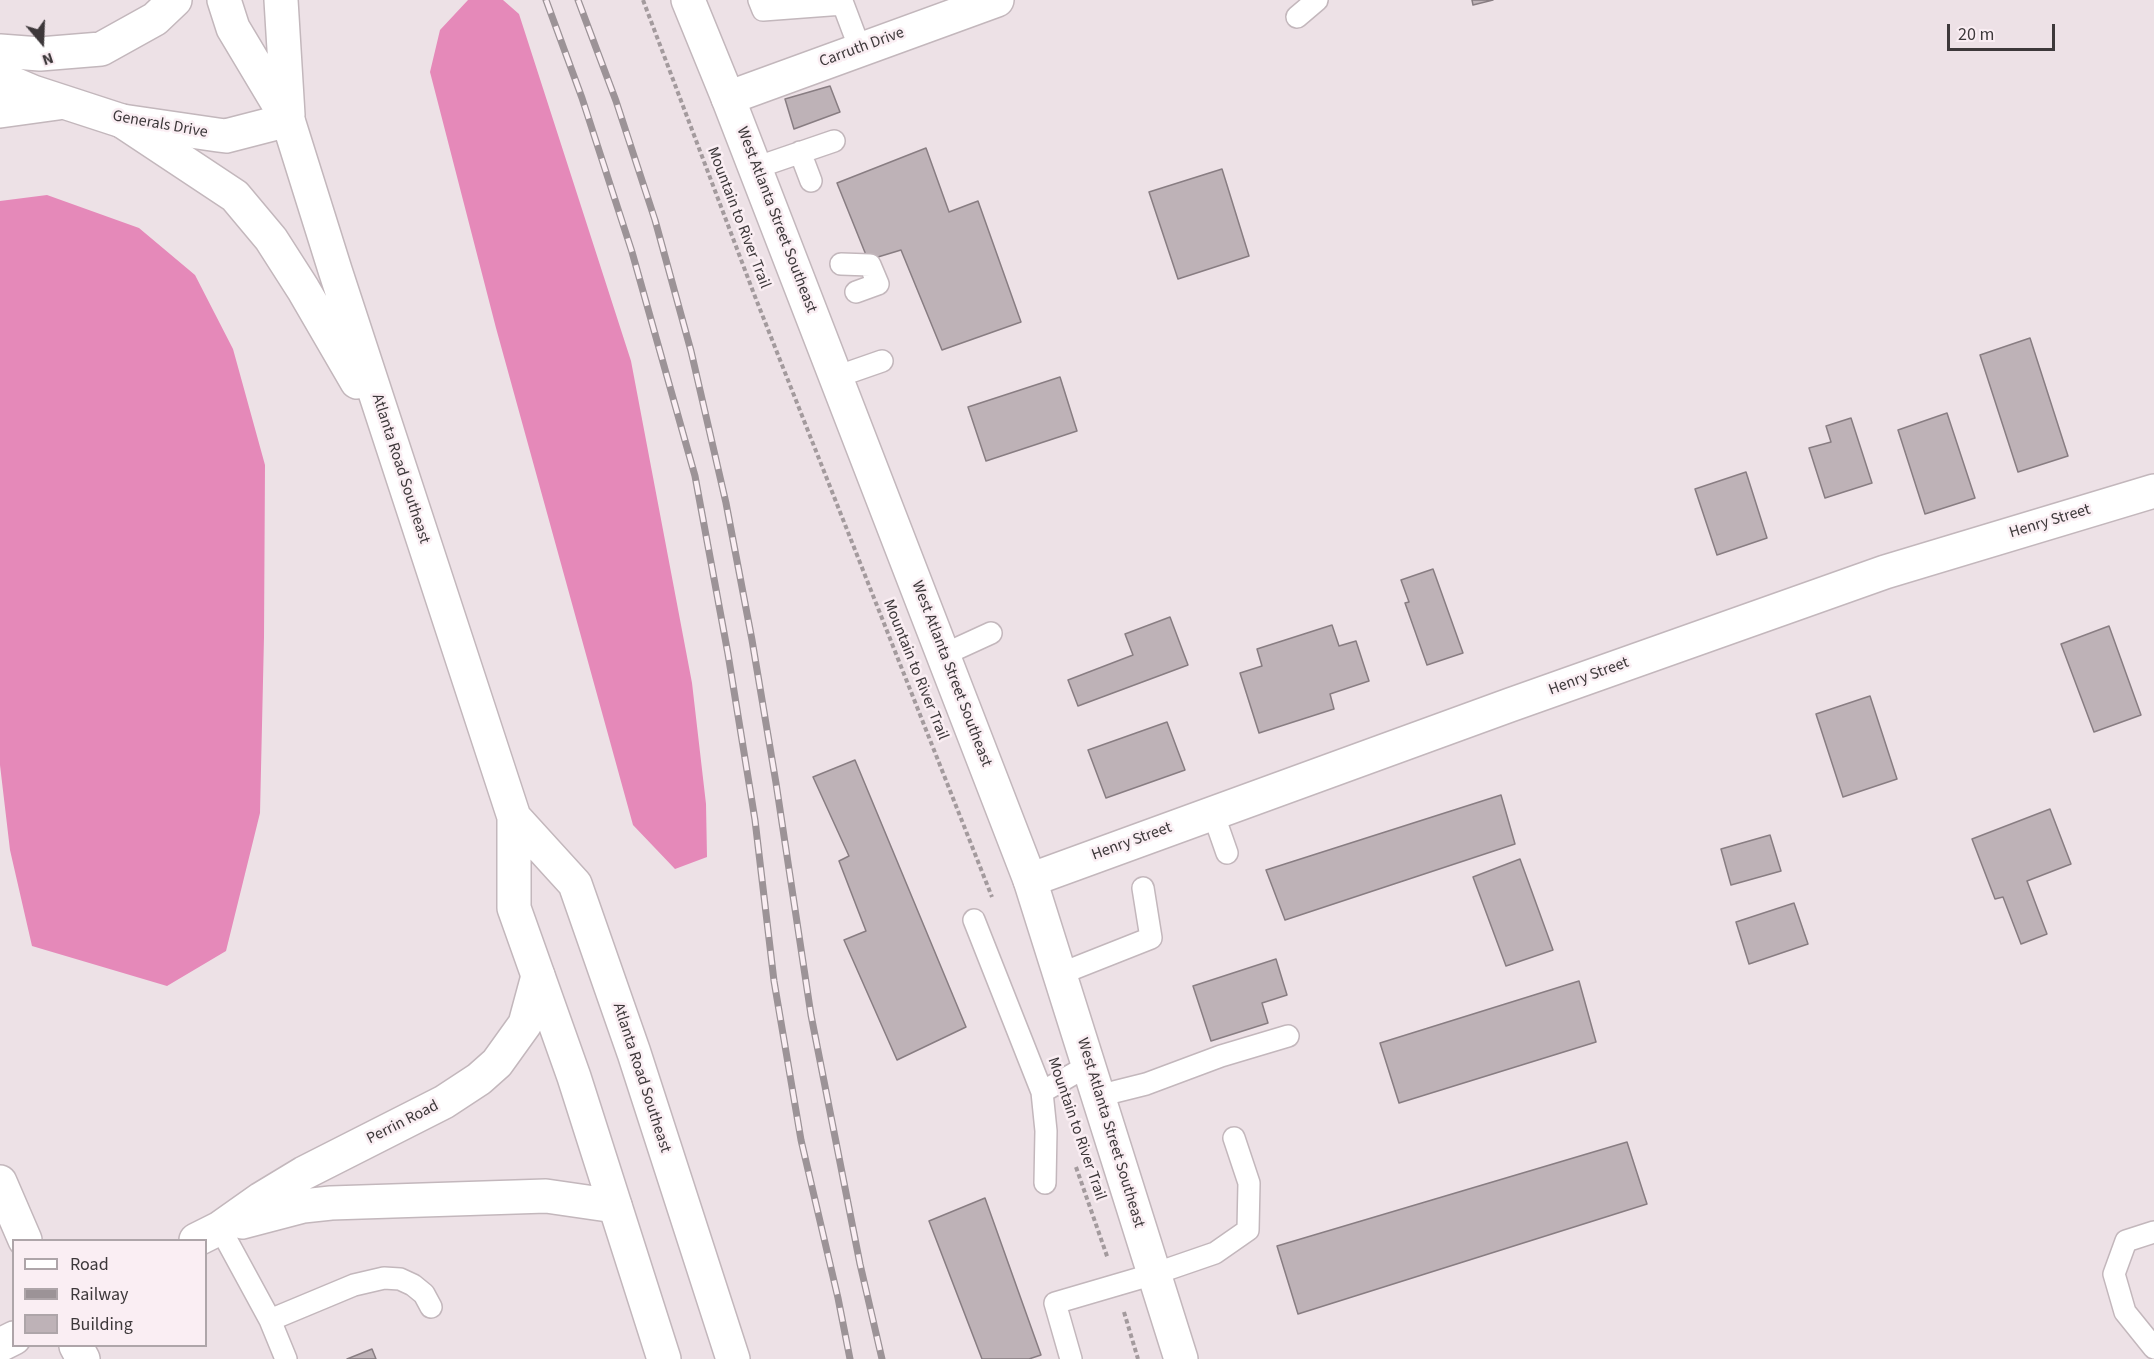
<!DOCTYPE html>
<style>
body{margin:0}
#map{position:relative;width:2154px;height:1359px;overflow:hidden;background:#ede1e6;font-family:"Source Sans 3",sans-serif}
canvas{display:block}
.legend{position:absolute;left:12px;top:1239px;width:195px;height:108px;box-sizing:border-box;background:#faeef3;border:2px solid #aea5a9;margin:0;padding:8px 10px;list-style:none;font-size:18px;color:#3d383a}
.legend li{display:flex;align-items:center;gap:12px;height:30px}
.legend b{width:30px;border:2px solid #aea5a9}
.north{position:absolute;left:12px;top:12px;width:60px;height:60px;-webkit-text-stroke:4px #faeef3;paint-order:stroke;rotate:161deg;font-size:16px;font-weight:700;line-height:24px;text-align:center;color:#3d383a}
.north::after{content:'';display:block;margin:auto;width:21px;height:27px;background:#3d383a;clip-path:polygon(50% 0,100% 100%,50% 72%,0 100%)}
.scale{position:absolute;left:1947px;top:24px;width:108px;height:27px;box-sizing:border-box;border:3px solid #3d383a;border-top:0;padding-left:8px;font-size:18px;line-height:21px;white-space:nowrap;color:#3d383a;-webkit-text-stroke:4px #faeef3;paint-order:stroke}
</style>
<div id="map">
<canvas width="2154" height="1359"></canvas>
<ul class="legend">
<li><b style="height:8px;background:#fff"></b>Road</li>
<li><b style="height:8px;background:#9c9397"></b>Railway</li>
<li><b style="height:16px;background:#beb2b7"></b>Building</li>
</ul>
<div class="north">N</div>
<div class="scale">20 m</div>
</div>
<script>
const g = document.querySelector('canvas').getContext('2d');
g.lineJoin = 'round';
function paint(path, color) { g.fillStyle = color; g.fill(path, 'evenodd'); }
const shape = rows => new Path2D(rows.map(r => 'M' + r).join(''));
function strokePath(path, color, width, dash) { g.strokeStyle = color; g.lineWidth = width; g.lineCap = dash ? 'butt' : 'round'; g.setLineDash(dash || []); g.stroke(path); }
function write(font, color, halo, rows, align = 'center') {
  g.font = font + ' "Source Sans 3",sans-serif'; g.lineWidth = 5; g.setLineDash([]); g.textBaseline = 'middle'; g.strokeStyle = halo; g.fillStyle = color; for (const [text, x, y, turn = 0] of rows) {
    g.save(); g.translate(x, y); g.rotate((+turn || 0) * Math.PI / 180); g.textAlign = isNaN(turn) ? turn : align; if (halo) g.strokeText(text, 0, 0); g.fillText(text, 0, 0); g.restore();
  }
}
paint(shape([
 [468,0,503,0,519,14,631,361,692,683,706,804,707,857,675,869,633,825,496,328,430,72,440,30],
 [47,195,139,228,195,275,233,349,265,465,264,637,260,813,226,951,167,986,32,946,10,850,0,765,0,201]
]), '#e589b9');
const building = shape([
 [1472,0,1493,0,1473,5,1472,0],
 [830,86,840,112,794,129,785,99,830,86],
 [926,148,949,212,978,201,1021,322,942,350,901,250,868,260,837,183,926,148],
 [1222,169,1249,256,1178,279,1149,192,1222,169],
 [2030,338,2068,456,2018,472,1980,355,2030,338],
 [1060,377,1077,431,986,461,968,407,1060,377],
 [1947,413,1975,498,1925,514,1898,430,1947,413],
 [1851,418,1872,483,1825,498,1809,448,1831,442,1826,426,1851,418],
 [1746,472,1767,538,1717,555,1695,489,1746,472],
 [1433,569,1463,653,1427,665,1405,603,1409,602,1401,580,1433,569],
 [1170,617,1188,665,1078,706,1068,680,1133,655,1125,634,1170,617],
 [1332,625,1339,646,1356,641,1369,681,1330,694,1334,709,1259,733,1240,673,1262,666,1257,649,1332,625],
 [2109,626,2141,715,2094,732,2061,644,2109,626],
 [1870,696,1897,779,1843,797,1816,714,1870,696],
 [1167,722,1185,770,1106,798,1088,750,1167,722],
 [855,760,966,1027,897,1060,844,940,866,931,839,861,849,856,813,777,855,760],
 [1501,795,1515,844,1285,920,1266,870,1501,795],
 [2050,809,2071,864,2027,881,2047,934,2021,944,2003,897,1995,899,1972,839,2050,809],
 [1770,835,1781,871,1731,885,1721,849,1770,835],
 [1520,859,1553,950,1506,966,1473,877,1520,859],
 [1794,903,1808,944,1749,964,1736,922,1794,903],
 [1276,959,1287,995,1262,1003,1268,1023,1211,1041,1193,986,1276,959],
 [1579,981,1596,1042,1399,1103,1380,1043,1579,981],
 [1627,1142,1647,1204,1298,1314,1277,1246,1627,1142],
 [985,1198,1041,1355,1029,1359,982,1359,929,1221,985,1198],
 [372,1349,376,1359,347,1359,372,1349]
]);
paint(building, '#beb2b7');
strokePath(building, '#887d82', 1.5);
const lane = shape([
 [759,0,763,10,843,4,860,49],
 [1297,17,1317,0],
 [800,152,811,181],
 [755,168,834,141],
 [841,264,870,265,878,284,856,292],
 [836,377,882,361],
 [943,655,991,633],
 [1213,813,1227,853],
 [974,920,1042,1092,1046,1131,1045,1183],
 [1060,974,1151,938,1143,888],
 [1042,1092,1089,1065],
 [1098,1096,1146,1084,1221,1056,1288,1036],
 [220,1228,270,1320,286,1359],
 [2154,1232,2126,1241,2114,1274,2125,1312,2154,1348],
 [270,1320,354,1285,384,1278,400,1279,413,1285,424,1294,431,1307],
 [1071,1359,1055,1303,1154,1274,1215,1253,1248,1230,1249,1183,1234,1138]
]);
const street = shape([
 [0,78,33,92,122,121,218,135,226,136,288,120],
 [728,98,997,0],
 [0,111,58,103],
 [1030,880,1510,705,1885,572,2154,491],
 [0,1182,25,1240],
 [242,1222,303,1206,331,1203,546,1196,615,1206],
 [196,1240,220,1228,261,1199,304,1173,444,1102,479,1079,497,1063,525,1024,538,976],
 [0,1345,14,1338],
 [76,1346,83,1359]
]);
const secondary = shape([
 [224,0,233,28,288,120,335,270,514,817,514,908,574,1077,664,1359],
 [281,0,288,115],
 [688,0,728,98,1030,880,1181,1359],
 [0,51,40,54,101,49,155,19,175,0],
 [122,121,235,196,271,239,303,289,357,382],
 [514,817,575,884,634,1053,733,1359]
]);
strokePath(lane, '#c3b7bc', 24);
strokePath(street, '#c3b7bc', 36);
strokePath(secondary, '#c3b7bc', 36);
strokePath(shape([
 [643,0,754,294,992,897],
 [1076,1167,1108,1259],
 [1124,1312,1138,1359]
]), '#a39a9d', 4, [4.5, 3]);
strokePath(lane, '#fff', 21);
strokePath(street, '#fff', 33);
strokePath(secondary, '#fff', 33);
const rail = shape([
 [546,0,582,98,632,252,695,476,728,654,755,820,774,981,801,1140,838,1298,850,1359],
 [578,0,616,101,655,220,691,351,726,503,752,640,776,783,811,1015,860,1264,882,1359]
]);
strokePath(rail, '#9c9397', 7);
strokePath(rail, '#faeef3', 4.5, [14]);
write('16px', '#3d383a', '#faeef3', [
 ["Carruth Drive",862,48,-20],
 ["Generals Drive",160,125,10],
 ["Mountain to River Trail",738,218,69],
 ["West Atlanta Street Southeast",776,220,69],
 ["Atlanta Road Southeast",400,469,72],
 ["Henry Street",2050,522,-17],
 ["Mountain to River Trail",915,670,68],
 ["West Atlanta Street Southeast",951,674,69],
 ["Henry Street",1589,677,-20],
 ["Henry Street",1132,842,-20],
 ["Atlanta Road Southeast",641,1078,72],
 ["Perrin Road",403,1123,-27],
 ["Mountain to River Trail",1076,1129,71],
 ["West Atlanta Street Southeast",1110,1133,73]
]);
</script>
